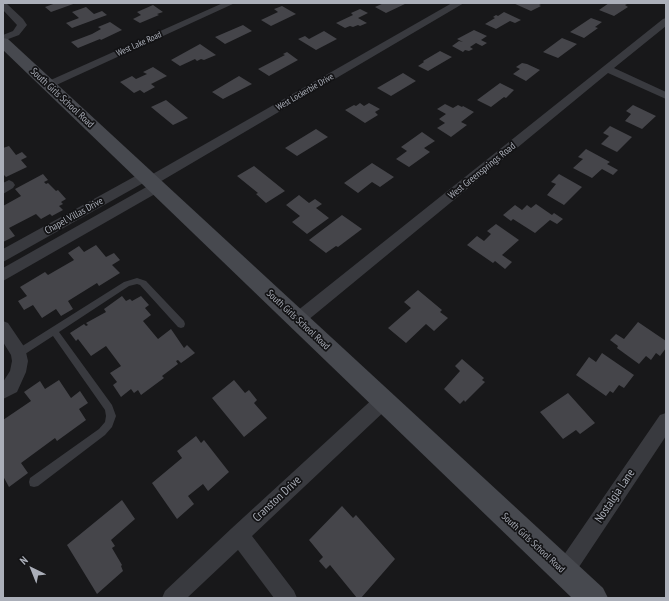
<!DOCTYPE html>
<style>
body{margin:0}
#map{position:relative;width:669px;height:601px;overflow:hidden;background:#18181a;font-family:"PT Sans Narrow",sans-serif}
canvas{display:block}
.frame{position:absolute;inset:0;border:4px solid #abafb9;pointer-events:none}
.north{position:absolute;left:12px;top:549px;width:40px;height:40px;-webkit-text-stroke:3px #131315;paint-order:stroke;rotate:317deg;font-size:11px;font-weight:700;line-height:16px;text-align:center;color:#abafb9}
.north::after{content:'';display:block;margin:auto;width:14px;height:18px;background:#abafb9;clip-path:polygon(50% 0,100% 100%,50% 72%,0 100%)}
</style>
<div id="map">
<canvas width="669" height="601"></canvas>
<div class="frame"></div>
<div class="north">N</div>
</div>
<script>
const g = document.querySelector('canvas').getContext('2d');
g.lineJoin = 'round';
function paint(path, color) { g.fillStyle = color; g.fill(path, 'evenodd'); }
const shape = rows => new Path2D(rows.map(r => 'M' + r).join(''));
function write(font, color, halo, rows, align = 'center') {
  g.font = font + ' "PT Sans Narrow",sans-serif'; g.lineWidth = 3.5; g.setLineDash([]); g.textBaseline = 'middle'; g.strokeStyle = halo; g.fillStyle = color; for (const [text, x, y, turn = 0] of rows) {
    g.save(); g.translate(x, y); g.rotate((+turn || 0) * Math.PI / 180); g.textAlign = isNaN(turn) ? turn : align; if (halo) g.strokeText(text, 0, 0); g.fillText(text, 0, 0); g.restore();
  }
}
paint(shape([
 [56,3,76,3,51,12,45,7],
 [384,3,407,3,386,13,375,7],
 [513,3,543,3,539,5,541,6,531,11],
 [609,3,625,3,627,4,625,5,628,7,614,16,599,10],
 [153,5,163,12,157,14,159,15,140,23,133,19,141,15,137,12],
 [282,6,296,14,271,26,261,20,278,12,274,9],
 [86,7,94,14,102,11,107,15,72,28,66,23,79,18,72,12],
 [360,9,368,13,358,18,367,23,360,26,358,25,353,27,350,26,345,28,336,23,353,15,351,13],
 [504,12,521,20,515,23,510,21,496,29,485,24,495,18,493,17,496,15,498,16],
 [591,18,602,22,595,27,598,28,584,38,570,32],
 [110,22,122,30,101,40,100,39,78,48,71,42,92,34,101,29,98,27],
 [243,25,252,31,225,44,215,37],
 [474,30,487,36,481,40,487,43,482,46,476,43,470,47,473,49,469,51,465,50,463,52,452,46,459,41,463,42,457,39],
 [324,31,337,39,316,50,298,39,305,36,309,39],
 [562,38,577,44,558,58,543,52],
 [200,44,216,55,204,60,201,59,197,61,195,59,180,66,171,60],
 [440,51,452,57,428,71,418,66,424,62,423,61],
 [287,52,298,60,269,76,258,69,285,55,283,54],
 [522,63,527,64,540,70,526,81,513,74,520,69,516,67],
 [153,67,167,76,151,84,155,87,144,93,140,90,134,93,120,82,132,76,136,79,147,74,143,72],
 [403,73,416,81,391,96,377,88],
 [239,76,252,84,223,99,212,92],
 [500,83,514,90,506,98,504,97,491,107,477,100],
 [166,100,188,118,173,125,151,107],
 [360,103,364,106,369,103,380,109,375,112,378,115,365,123,345,110,354,105,356,106],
 [445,104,453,108,458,105,462,107,463,106,474,112,461,122,467,125,451,137,437,128,445,123,439,119,446,114,437,109],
 [633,105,656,116,642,129,625,121,631,114,626,111],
 [610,126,632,137,617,152,601,144,609,136,603,133],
 [316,129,328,137,297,156,285,148],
 [422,132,435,141,424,148,430,152,409,167,396,159,407,151,401,147],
 [9,146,16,155,22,152,27,157,21,160,27,167,6,177,3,174,3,148],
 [586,149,610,162,607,164,618,170,613,175,602,169,592,178,573,168,583,159,578,157],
 [372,163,394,177,380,187,372,182,358,193,344,183],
 [254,166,285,191,266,203,256,194,258,193,237,176],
 [43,174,48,180,44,182,46,184,48,183,56,191,58,190,66,199,61,202,63,204,59,206,63,210,52,216,50,214,41,219,36,214,9,228,15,236,3,242,3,206,21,196,15,189],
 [559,174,582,187,564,205,547,195,556,184,551,182],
 [299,195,309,203,315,199,322,204,316,208,329,218,307,234,292,222,300,216,286,205],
 [536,204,552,215,554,213,563,219,557,224,550,220,535,233,513,219,511,221,503,215,515,205,522,210,527,205,531,208],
 [342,215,362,229,338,247,336,246,326,253,309,240],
 [496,224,519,240,502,255,512,262,505,269,495,261,493,263,467,245,477,236,484,241,491,234,487,231],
 [96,245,106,257,114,253,120,260,112,265,120,273,99,286,97,283,68,301,73,309,61,316,56,309,42,318,33,305,24,310,18,301,27,296,20,287,45,272,48,275,74,260,68,253,79,246,84,252],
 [418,290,442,310,440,312,448,318,434,331,426,324,406,343,388,328,411,308,404,302],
 [122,296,126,301,130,299,132,301,141,296,149,305,145,308,151,315,143,321,158,339,171,329,184,348,187,345,195,353,181,363,178,360,176,361,178,364,162,376,164,378,141,395,138,390,134,393,131,389,121,397,113,385,117,382,110,373,121,366,106,346,91,356,78,339,76,341,70,333,84,324,86,326,88,325,86,323,106,312,104,309],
 [638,322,666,341,666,348,660,356,656,353,651,360,646,356,639,364,617,348,618,346,610,340,616,334,624,339],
 [602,353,634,375,624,388,619,385,613,393,610,391,606,396,576,375,589,357,596,362],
 [462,359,484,378,482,380,485,382,465,402,464,400,460,404,444,389,460,371,455,366],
 [59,380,71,398,80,391,88,403,79,409,86,420,57,441,55,438,21,463,28,473,9,487,3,476,3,420,31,401,24,392,40,381,45,389],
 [234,380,245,393,249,390,257,400,254,403,267,418,244,437,212,398],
 [568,393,595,423,580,434,576,430,563,439,540,412],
 [196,436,201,443,204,440,229,472,208,491,203,484,188,496,194,504,177,519,152,483,182,458,177,451],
 [122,500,135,519,111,540,115,546,112,548,122,565,121,566,123,571,97,594,67,545],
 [342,506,353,518,356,515,395,559,361,598,357,598,330,565,326,569,319,561,323,557,309,540]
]), '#45454a');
paint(shape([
 [137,278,146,281,184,321,185,324,184,327,181,328,178,327,140,285,137,284,129,286,59,332,112,405,116,416,112,427,105,435,38,486,34,487,30,486,29,482,30,478,99,429,105,422,106,416,105,410,53,336,22,356,19,357,16,356,15,353,16,350,124,282,137,278]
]), '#393a3f');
paint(shape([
 [3,3,6,3,23,19,27,25,19,35,3,41,3,35,13,31,17,25,3,10,3,3],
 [223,3,235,3,52,87,48,88,43,85,44,83,223,3],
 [452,3,464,3,158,183,162,184,163,187,162,190,3,281,3,268,150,185,147,184,145,182,3,262,3,249,141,173,145,172,149,173,151,175,452,3],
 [666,18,666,26,614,68,666,92,666,99,608,73,302,325,297,327,292,325,289,320,292,315,663,19,666,18],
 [9,180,13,182,15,185,13,188,3,194,3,183,9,180],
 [3,321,8,323,25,348,28,361,26,372,17,392,3,399,3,382,10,371,12,361,11,355,3,342,3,321],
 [383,393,389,395,392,401,389,407,252,536,294,591,297,598,274,598,238,550,187,598,162,598,165,591,232,528,377,395,383,393],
 [666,413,666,436,571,579,564,582,557,579,554,572,557,565,660,415,666,413]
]), '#393a3f');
paint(shape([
 [3,38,8,39,603,588,608,598,572,598,3,50,3,38]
]), '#47494f');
write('9px', '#abafb9', '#131315', [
 ["West Lake Road",139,44,-24],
 ["West Lockerbie Drive",305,92,-30]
]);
write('10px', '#abafb9', '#131315', [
 ["South Girls School Road",62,98,43],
 ["West Greensprings Road",482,171,-39],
 ["Chapel Villas Drive",74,216,-29],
 ["South Girls School Road",298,320,43],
 ["South Girls School Road",533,543,43]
]);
write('12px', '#abafb9', '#131315', [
 ["Nostalgia Lane",615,496,-56],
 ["Cranston Drive",277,499,-43]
]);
</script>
